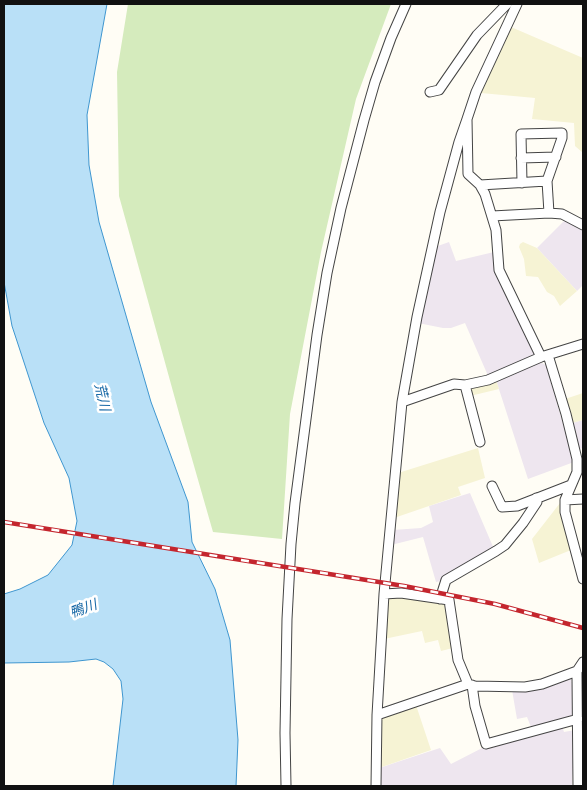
<!DOCTYPE html>
<meta charset="utf-8">
<style>
body{margin:0}
#map{position:relative;width:587px;height:790px;overflow:hidden;background:#fffdf5;font-family:Georgia,serif}
canvas{display:block}
.frame{position:absolute;inset:0;border:5px solid #111;pointer-events:none}
</style>
<div id="map">
<canvas width="587" height="790"></canvas>
<div class="frame"></div>
</div>
<script>
const g = document.querySelector('canvas').getContext('2d');
g.lineJoin = 'round';
function paint(path, color) { g.fillStyle = color; g.fill(path, 'evenodd'); }
const shape = rows => new Path2D(rows.map(r => 'M' + r).join(''));
function strokePath(path, color, width, dash) { g.strokeStyle = color; g.lineWidth = width; g.lineCap = dash ? 'butt' : 'round'; g.setLineDash(dash || []); g.stroke(path); }
function write(font, color, halo, rows, align = 'center') {
  g.font = font + ' Georgia,"Noto Sans JP",serif'; g.lineWidth = 5; g.setLineDash([]); g.textBaseline = 'middle'; g.strokeStyle = halo; g.fillStyle = color; for (const [text, x, y, turn = 0] of rows) {
    g.save(); g.translate(x, y); g.rotate((+turn || 0) * Math.PI / 180); g.textAlign = isNaN(turn) ? turn : align; if (halo) g.strokeText(text, 0, 0); g.fillText(text, 0, 0); g.restore();
  }
}
paint(shape([
 [565,220,583,228,583,285,577,291,537,248],
 [449,242,456,261,494,252,537,356,489,378,465,323,451,328,443,328,418,323,435,247],
 [540,362,546,365,574,462,528,479,496,380],
 [583,420,583,448,579,449,572,423],
 [470,493,494,549,441,581,436,582,423,537,391,545,393,530,421,528,433,522,429,506],
 [571,676,575,717,531,727,527,717,517,719,512,690],
 [562,726,564,732,575,730,572,786,380,786,379,768,440,748,451,764,488,745]
]), '#eee6ef');
paint(shape([
 [511,27,583,58,583,153,575,146,574,123,532,119,535,98,481,93],
 [523,242,537,248,577,291,560,306,554,296,547,292,538,277,526,276,524,259,519,247,520,244],
 [496,380,499,389,470,396,470,385],
 [583,393,583,420,572,423,565,399],
 [478,448,485,478,458,487,461,495,394,518,398,473],
 [560,503,563,525,571,550,539,563,532,539],
 [389,596,445,603,453,648,441,651,438,640,425,643,422,631,384,639,387,598],
 [416,705,431,750,379,768,380,717]
]), '#f6f3d4');
paint(shape([
 [128,4,391,4,356,99,321,252,290,414,282,539,213,532,182,424,119,196,117,72]
]), '#d5ebbd');
const water = shape([
 [4,4,107,4,87,115,89,165,99,222,151,402,188,502,192,542,215,589,230,640,238,740,236,786,113,786,123,699,121,681,113,669,104,662,96,659,69,662,4,663,4,594,20,589,48,575,72,545,77,521,69,478,44,423,12,326,4,282,4,4]
]);
paint(water, '#b9e0f7');
strokePath(water, '#3f96cf', 1);
const minor = shape([
 [517,4,476,92,467,119,468,174,480,185,485,194,496,230,499,270,541,357],
 [430,92,439,90,477,35,507,4],
 [521,158,556,157],
 [522,183,521,134,562,133,562,138,547,181,549,213],
 [480,185,547,181],
 [492,216,549,213,562,214,583,225],
 [548,355,566,414,577,459,577,472,565,500,565,512,583,579],
 [465,385,480,442],
 [402,402,454,384,465,385,488,380,541,357,583,344],
 [492,486,502,507,517,506,571,485],
 [565,500,583,499],
 [384,594,401,593,449,600,458,660,468,684],
 [440,599,446,580,496,551,505,545,523,523,537,502,536,498],
 [472,685,475,706,486,744,578,719],
 [377,715,468,684,475,686,525,687,542,684,577,671],
 [286,786,285,733,287,619,291,544,295,503,317,335,327,273,341,208,364,120,375,82,391,38,406,4],
 [376,786,377,715,384,594,402,402,417,317,440,212,459,142,467,119],
 [578,786,577,677,577,671,583,662]
]);
strokePath(minor, '#444', 11);
strokePath(minor, '#fff', 9);
const rail = shape([
 [4,522,404,586,495,604,583,628]
]);
strokePath(rail, '#c4262e', 4.5);
strokePath(rail, '#fff', 2.5, [8]);
write('italic 14px', '#1768a6', '#fff', [
 ["荒川",103,397,77],
 ["鴨川",83,608,-20]
]);
</script>
